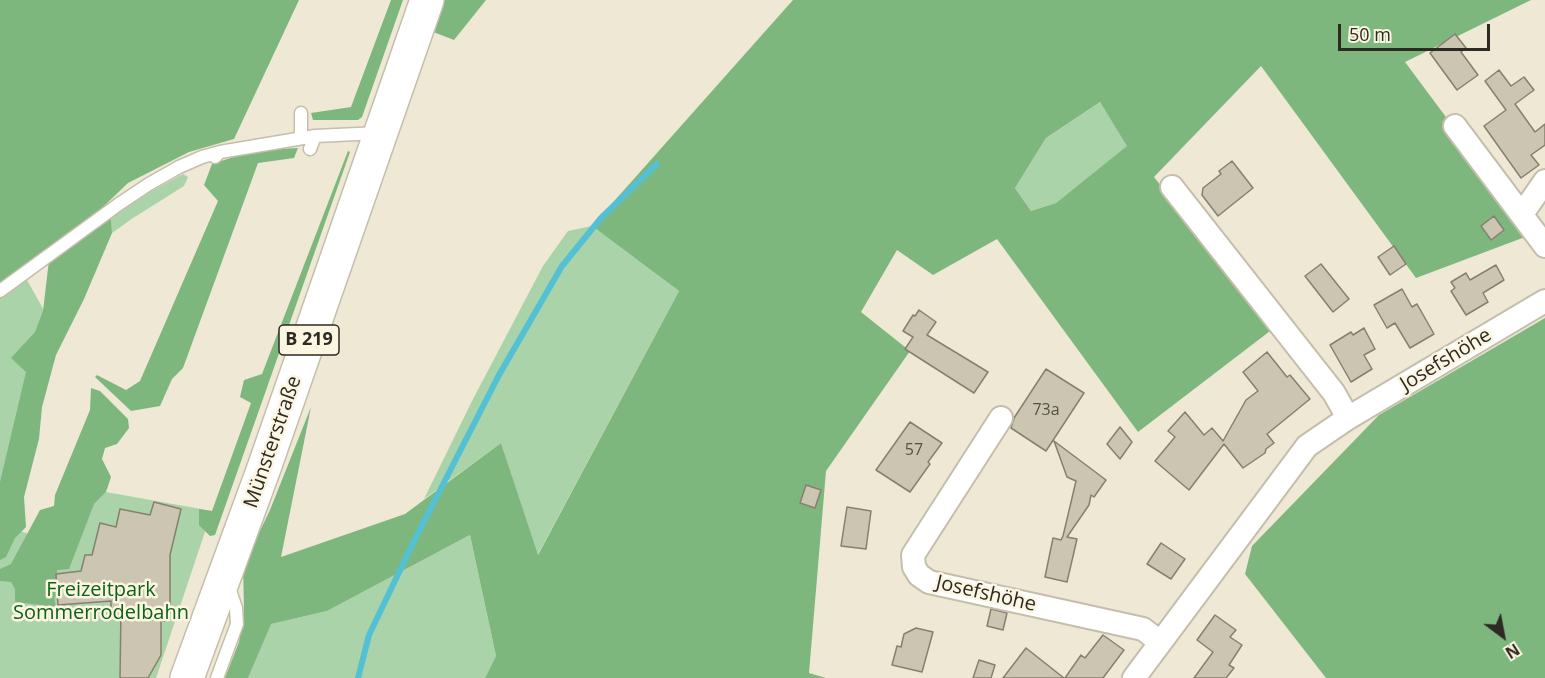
<!DOCTYPE html>
<meta charset="utf-8">
<style>
body{margin:0}
#map{position:relative;width:1545px;height:678px;overflow:hidden;background:#eee8d4;font-family:"Open Sans",sans-serif}
canvas{display:block}
.north{position:absolute;left:1473px;top:606px;width:60px;height:60px;-webkit-text-stroke:4px #fbf5e1;paint-order:stroke;rotate:148deg;font-size:16px;font-weight:700;line-height:24px;text-align:center;color:#2d2a23}
.north::after{content:'';display:block;margin:auto;width:21px;height:27px;background:#2d2a23;clip-path:polygon(50% 0,100% 100%,50% 72%,0 100%)}
.scale{position:absolute;left:1338px;top:24px;width:152px;height:27px;box-sizing:border-box;border:3px solid #2d2a23;border-top:0;padding-left:8px;font-size:18px;line-height:21px;white-space:nowrap;color:#2d2a23;-webkit-text-stroke:4px #fbf5e1;paint-order:stroke}
</style>
<div id="map">
<canvas width="1545" height="678"></canvas>
<div class="north">N</div>
<div class="scale">50 m</div>
</div>
<script>
const g = document.querySelector('canvas').getContext('2d');
g.lineJoin = 'round';
function paint(path, color) { g.fillStyle = color; g.fill(path, 'evenodd'); }
const shape = rows => new Path2D(rows.map(r => 'M' + r).join(''));
function strokePath(path, color, width, dash) { g.strokeStyle = color; g.lineWidth = width; g.lineCap = dash ? 'butt' : 'round'; g.setLineDash(dash || []); g.stroke(path); }
function write(font, color, halo, rows, align = 'center') {
  g.font = font + ' "Open Sans",sans-serif'; g.lineWidth = 5; g.setLineDash([]); g.textBaseline = 'middle'; g.strokeStyle = halo; g.fillStyle = color; for (const [text, x, y, turn = 0] of rows) {
    g.save(); g.translate(x, y); g.rotate((+turn || 0) * Math.PI / 180); g.textAlign = isNaN(turn) ? turn : align; if (halo) g.strokeText(text, 0, 0); g.fillText(text, 0, 0); g.restore();
  }
}
paint(shape([
 [1100,102,1128,146,1056,203,1031,211,1015,188,1046,138],
 [183,174,188,177,184,186,133,218,112,233,111,217,148,193],
 [592,226,679,291,537,556,501,443,424,499,472,401,543,266,568,231],
 [27,280,52,325,9,527,54,543,106,492,212,511,156,678,0,678,0,299],
 [470,535,496,656,485,678,248,678,270,624,327,611]
]), '#aad3a9');
paint(shape([
 [0,0,299,0,234,139,189,152,128,183,27,280,0,299],
 [391,0,403,0,362,117,358,120,313,120,311,113,351,107],
 [442,0,486,0,454,40,428,30],
 [793,0,1531,0,1405,62,1533,234,1416,278,1261,66,1154,177,1274,328,1138,432,997,239,933,275,897,250,861,312,910,351,826,471,809,673,826,678,485,678,496,656,470,535,327,611,271,624,248,678,225,678,239,642,244,609,243,566,270,510,311,407,281,557,405,514,501,443,538,555,679,291,592,226],
 [1100,102,1127,146,1056,203,1031,211,1015,188,1046,138],
 [298,148,294,158,258,163,183,368,172,379,160,406,131,411,95,377,97,375,126,390,140,381,218,201,204,185,212,164,255,150],
 [348,151,350,152,215,535,210,536,199,525,199,509,212,511,251,403,240,397,244,380,262,374],
 [111,217,112,233,84,299,56,355,42,407,39,439,24,497,26,527,15,538,6,557,0,560,0,482,26,372,11,358,35,332,43,311,49,260],
 [1545,318,1545,678,1326,678,1245,574,1252,546,1379,415],
 [91,388,100,391,128,419,129,428,117,444,105,448,102,459,111,477,106,492,94,504,69,569,57,570,58,597,54,597,56,607,15,602,15,589,11,582,0,581,0,569,11,564,40,510,54,506,55,495,90,410]
]), '#7eb77e');
strokePath(shape([
 [358,678,369,635,414,541,499,375,562,266,601,218,657,164]
]), '#54c0d4', 6);
const building = shape([
 [1455,34,1466,48,1461,52,1478,75,1457,90,1430,53,1455,34],
 [1499,70,1511,86,1524,77,1534,90,1515,104,1535,132,1545,124,1545,145,1531,155,1539,165,1521,178,1484,126,1506,110,1485,81,1499,70],
 [1232,161,1253,188,1218,216,1202,195,1203,188,1221,174,1219,171,1232,161],
 [1494,216,1504,230,1491,240,1481,226,1494,216],
 [1394,246,1406,264,1390,275,1378,257,1394,246],
 [1321,264,1349,299,1333,312,1305,276,1321,264],
 [1496,265,1504,280,1483,293,1488,302,1466,315,1451,291,1455,288,1451,282,1466,273,1470,280,1496,265],
 [1402,289,1412,307,1417,304,1434,334,1410,348,1395,323,1387,328,1374,305,1402,289],
 [919,310,936,322,927,335,988,372,974,393,905,349,913,337,903,331,913,315,915,316,919,310],
 [1364,328,1375,349,1364,355,1372,369,1351,382,1330,345,1351,332,1353,335,1364,328],
 [1267,352,1287,377,1290,375,1310,399,1267,434,1274,443,1266,449,1265,453,1243,468,1224,444,1189,490,1155,461,1175,437,1168,431,1185,412,1204,435,1212,428,1223,441,1246,400,1258,391,1243,372,1267,352],
 [1046,369,1084,393,1046,451,1011,428,1014,418,1046,369],
 [910,422,942,443,928,462,930,464,910,492,876,470,910,422],
 [1120,427,1132,442,1120,459,1107,444,1120,427],
 [1054,441,1106,480,1094,497,1091,495,1089,505,1067,537,1077,539,1067,582,1045,577,1053,538,1061,540,1063,536,1076,481,1067,477,1054,441],
 [806,485,821,490,815,508,800,503,806,485],
 [154,502,181,509,170,555,170,613,166,613,166,621,161,621,161,655,148,678,120,678,121,608,111,609,111,601,58,605,56,574,81,571,85,555,92,555,100,523,116,527,120,509,150,515,154,502],
 [847,507,871,511,866,549,841,546,847,507],
 [1161,543,1185,559,1171,579,1147,564,1161,543],
 [991,609,1007,613,1003,630,987,626,991,609],
 [1215,615,1236,630,1230,637,1242,645,1229,665,1234,668,1226,678,1194,678,1213,652,1197,640,1215,615],
 [916,628,933,632,922,672,892,665,897,646,901,647,904,634,916,628],
 [1103,635,1124,650,1103,678,1065,678,1081,655,1085,658,1103,635],
 [1026,648,1064,678,1003,678,1026,648],
 [979,660,995,665,991,678,973,678,979,660]
]);
paint(building, '#cbc5b2');
strokePath(building, '#86806e', 1.5);
const lane = shape([
 [301,138,301,113],
 [310,149,315,136,379,133],
 [215,157,220,152,315,136],
 [0,291,119,204,149,184,179,167,202,157,220,152],
 [217,678,237,624,236,608,228,585]
]);
const street = shape([
 [1455,126,1545,246],
 [1172,187,1334,393,1348,418],
 [1522,214,1545,181],
 [1001,418,913,555,914,567,919,575,929,582,1143,629,1160,642],
 [1134,678,1307,446,1348,418,1545,301]
]);
const primary = shape([
 [187,678,264,468,427,0]
]);
strokePath(lane, '#c4beab', 15);
strokePath(street, '#c4beab', 26);
strokePath(primary, '#c4beab', 36);
strokePath(lane, '#fff', 12);
strokePath(street, '#fff', 22);
strokePath(primary, '#fff', 33);
write('16px', '#545147', null, [
 ["73a",1046,410],
 ["57",914,450]
]);
for (const [x, y, w] of [
 [309,340,60]
]) { const box = new Path2D(); box.roundRect(x - w / 2, y - 15, w, 30, 4.5); g.fillStyle = '#fbf5e1'; g.fill(box); strokePath(box, '#2d2a23', 1.5); }
write('bold 18px', '#2d2a23', null, [
 ["B 219",309,340]
]);
write('20px', '#2d2a23', '#fbf5e1', [
 ["Josefshöhe",1446,360,-31],
 ["Münsterstraße",273,442,-71],
 ["Josefshöhe",986,594,13]
]);
write('20px', '#0d6217', '#fbf5e1', [
 ["Freizeitpark",101,590],
 ["Sommerrodelbahn",101,613]
]);
</script>
